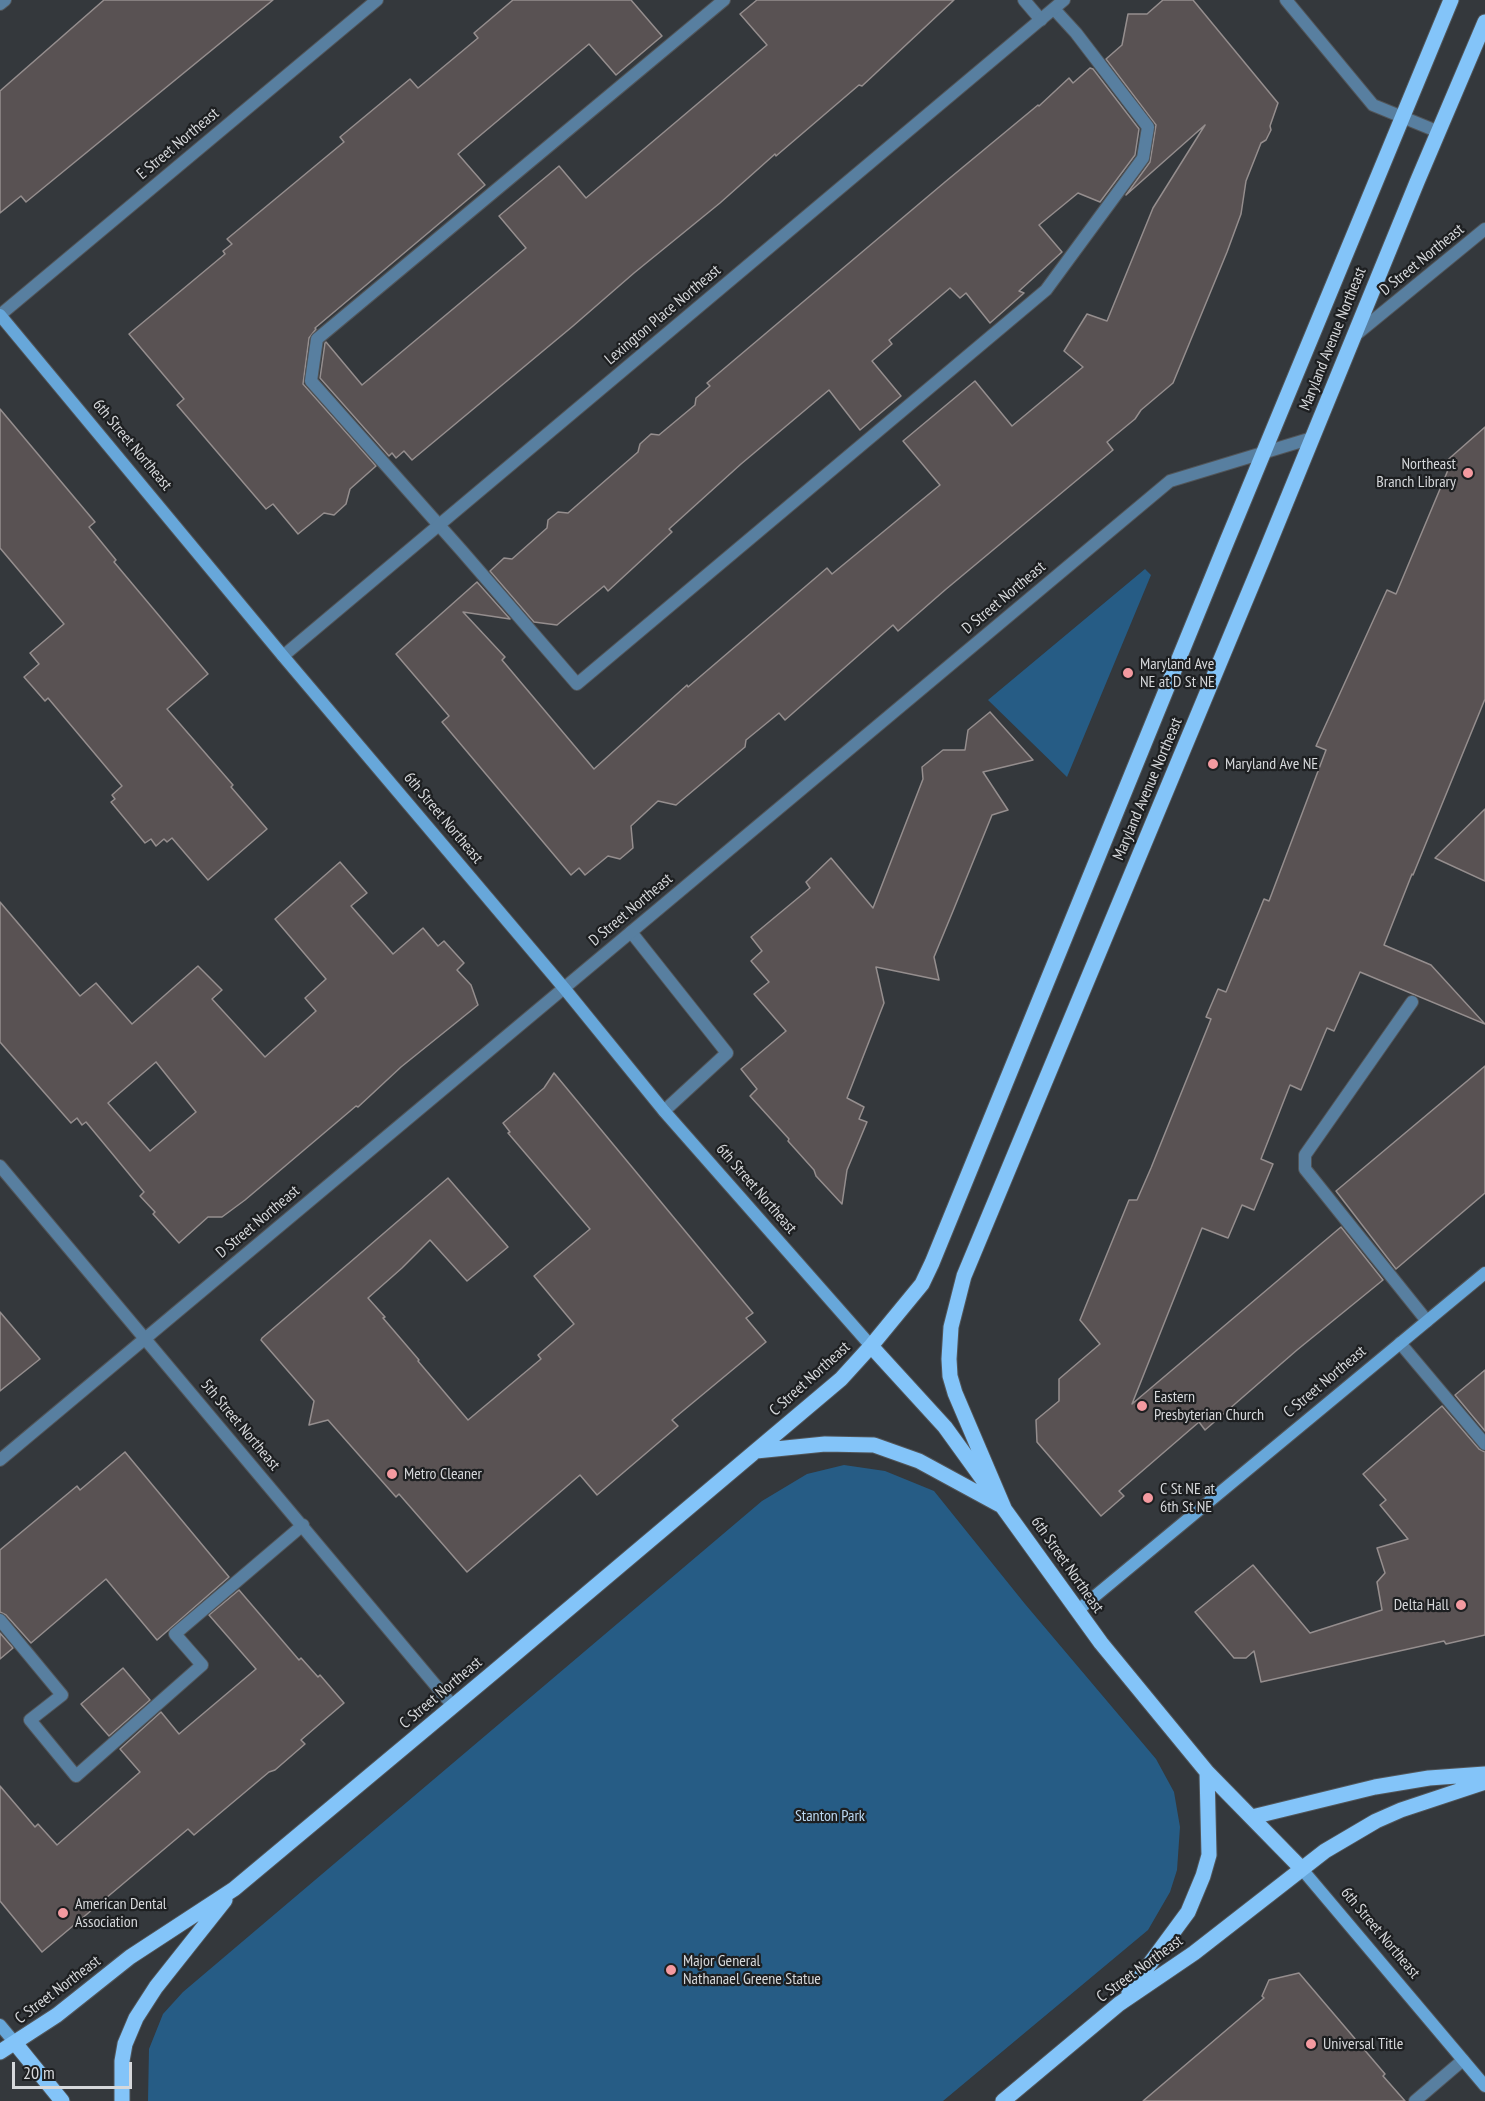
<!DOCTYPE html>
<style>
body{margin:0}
#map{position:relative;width:1485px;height:2101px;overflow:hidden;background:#34383c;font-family:"PT Sans Narrow",sans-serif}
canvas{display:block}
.scale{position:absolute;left:12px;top:2062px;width:120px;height:27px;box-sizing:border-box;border:3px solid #d6d8db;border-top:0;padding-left:8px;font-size:18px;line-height:21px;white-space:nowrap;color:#d6d8db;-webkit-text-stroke:4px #1d1f21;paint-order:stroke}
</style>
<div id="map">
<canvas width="1485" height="2101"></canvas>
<div class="scale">20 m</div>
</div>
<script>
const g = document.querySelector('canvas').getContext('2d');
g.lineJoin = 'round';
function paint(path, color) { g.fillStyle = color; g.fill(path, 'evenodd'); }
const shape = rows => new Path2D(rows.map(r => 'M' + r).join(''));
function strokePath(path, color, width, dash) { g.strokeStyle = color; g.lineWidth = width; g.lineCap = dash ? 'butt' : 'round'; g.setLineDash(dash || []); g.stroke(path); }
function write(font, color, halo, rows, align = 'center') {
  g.font = font + ' "PT Sans Narrow",sans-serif'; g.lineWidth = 4.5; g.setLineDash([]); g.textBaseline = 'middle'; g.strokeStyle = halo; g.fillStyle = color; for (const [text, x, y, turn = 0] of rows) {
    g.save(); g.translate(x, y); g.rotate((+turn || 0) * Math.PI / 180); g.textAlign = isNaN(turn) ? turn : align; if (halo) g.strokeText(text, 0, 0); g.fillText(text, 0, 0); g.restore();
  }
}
paint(shape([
 [1145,569,1151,575,1067,777,988,700],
 [844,1465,885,1471,934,1491,1025,1604,1156,1759,1174,1792,1180,1827,1177,1870,1170,1892,1148,1930,943,2101,148,2101,149,2049,163,2014,183,1992,762,1501,807,1474]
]), '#265c85');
const building = shape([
 [104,0,273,0,26,202,21,196,0,213,0,91,104,0],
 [513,0,631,0,662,36,616,75,589,44,458,154,485,185,315,328,316,329,309,338,303,384,376,466,350,489,346,504,334,515,324,513,298,534,273,504,266,509,218,453,177,405,184,399,129,334,225,254,223,251,232,244,227,239,344,142,340,137,410,79,418,88,478,38,474,33,513,0],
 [757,0,954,0,862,86,859,85,776,156,775,154,720,203,634,273,573,326,412,460,404,451,396,458,392,453,389,456,320,378,325,343,326,342,362,385,526,248,499,216,559,166,586,198,767,45,740,14,757,0],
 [1163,0,1193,0,1278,103,1270,126,1271,130,1266,140,1261,143,1246,181,1241,214,1227,252,1173,383,1141,410,1135,419,1107,442,1113,450,945,590,898,631,893,625,785,720,779,713,746,740,745,747,676,805,658,801,631,826,633,848,620,859,608,856,585,875,579,868,571,875,442,722,449,716,396,654,477,582,510,619,463,612,505,657,502,660,594,769,687,685,688,687,827,568,832,574,940,485,903,441,975,381,1012,426,1083,367,1064,351,1087,314,1107,321,1153,208,1205,125,1126,195,1150,162,1156,125,1106,59,1122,45,1128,14,1147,14,1163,0],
 [1090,68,1093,69,1139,129,1135,155,1100,202,1078,193,1039,225,1062,252,1019,291,1024,293,990,323,966,293,960,298,950,288,889,340,892,344,872,361,901,396,860,430,829,390,741,464,669,529,672,532,608,591,604,586,557,625,534,622,490,571,504,558,512,559,547,528,548,520,558,512,568,513,638,452,640,444,651,434,659,435,695,405,696,398,710,386,707,383,945,182,1038,105,1039,106,1069,78,1073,83,1090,68],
 [0,409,95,522,89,527,116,560,114,562,208,674,167,709,233,785,231,787,267,829,208,880,172,838,167,842,164,839,156,846,151,839,145,843,111,802,115,799,112,795,122,786,48,698,45,701,24,677,39,664,30,653,64,624,0,548,0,409],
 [1485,427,1485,699,1413,875,1412,874,1384,945,1431,965,1485,1024,1360,972,1334,1031,1327,1028,1301,1090,1290,1085,1261,1159,1273,1164,1254,1210,1242,1205,1228,1238,1202,1228,1132,1404,1341,1227,1383,1280,1297,1350,1205,1430,1199,1422,1119,1491,1124,1496,1101,1516,1037,1442,1036,1420,1059,1401,1059,1379,1100,1344,1080,1320,1129,1200,1137,1200,1151,1168,1211,1019,1206,1017,1218,989,1226,992,1264,899,1269,901,1326,750,1316,746,1387,590,1396,594,1448,470,1443,464,1485,427],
 [990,712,1033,760,983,772,1008,810,992,815,953,911,934,957,939,980,876,967,884,1003,847,1098,864,1107,859,1119,867,1122,847,1170,842,1204,816,1176,814,1170,788,1141,789,1139,750,1096,757,1089,741,1069,786,1031,754,994,769,982,751,961,762,951,751,937,810,888,806,882,831,858,873,908,923,779,922,767,943,750,965,750,968,730,990,712],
 [1485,809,1485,881,1435,858,1485,809],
 [340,862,367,893,351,906,393,954,423,928,438,946,444,941,464,963,457,970,471,985,478,1005,401,1067,358,1107,356,1106,245,1200,222,1217,208,1217,179,1243,153,1214,155,1212,140,1196,144,1192,86,1122,82,1125,77,1118,71,1123,0,1042,0,902,80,996,96,983,132,1024,198,966,222,990,212,999,265,1057,316,1011,305,998,326,979,275,919,340,862],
 [156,1062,196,1112,150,1151,108,1103,156,1062],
 [1485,1066,1485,1193,1396,1269,1336,1191,1485,1066],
 [554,1073,753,1313,746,1318,766,1342,672,1420,678,1426,597,1495,580,1475,467,1572,399,1494,396,1497,328,1420,309,1425,314,1401,261,1340,262,1338,448,1178,508,1247,467,1281,430,1240,402,1268,368,1298,385,1317,383,1318,419,1360,418,1361,468,1420,541,1359,538,1355,574,1324,534,1276,590,1229,508,1133,510,1132,503,1123,544,1088,554,1073],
 [0,1312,40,1359,0,1391,0,1312],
 [1485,1370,1485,1431,1455,1395,1485,1370],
 [1442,1406,1479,1449,1485,1452,1485,1635,1446,1644,1444,1641,1261,1682,1254,1651,1246,1658,1234,1658,1195,1612,1253,1565,1310,1633,1382,1610,1377,1582,1385,1573,1377,1548,1408,1539,1380,1505,1386,1500,1363,1474,1442,1406],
 [125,1452,229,1577,157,1640,106,1579,31,1643,6,1615,0,1612,0,1550,77,1486,80,1490,125,1452],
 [239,1590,299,1660,301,1658,318,1677,320,1675,344,1703,301,1740,305,1744,275,1770,269,1772,194,1835,188,1829,42,1952,0,1901,0,1786,35,1827,38,1824,57,1845,140,1772,120,1749,161,1712,179,1734,256,1669,209,1615,239,1590],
 [0,1633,13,1648,0,1659,0,1633],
 [123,1668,150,1700,109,1736,81,1704,123,1668],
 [1299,1973,1385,2074,1383,2076,1405,2101,1143,2101,1264,1998,1262,1996,1269,1980,1299,1973]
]);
paint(building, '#595253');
strokePath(building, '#958e8e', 1.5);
const lane = shape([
 [724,0,317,339,311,381,462,551,577,684,1046,290,1143,158,1148,127,1076,33,1054,9],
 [1024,0,1041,20],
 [0,4,5,0],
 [631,932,727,1053,664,1111],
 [1412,1002,1305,1155,1305,1169,1427,1321],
 [1400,1343,1485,1444],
 [0,1620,62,1695,30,1720,76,1776,202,1665,175,1634,303,1525],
 [1415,2101,1463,2060]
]);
const street = shape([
 [1286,0,1373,105,1439,132],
 [0,315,377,0],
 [1353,337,1485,229],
 [283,656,1064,0],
 [0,1166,453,1706],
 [0,1460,1170,481,1312,438]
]);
const secondary = shape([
 [0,315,283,656,564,988,664,1111,871,1346],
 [1077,1611,1485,1273],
 [1301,1868,1485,2086],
 [0,2025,15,2043]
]);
const primary = shape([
 [871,1346,945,1427,1101,1643,1207,1772,1301,1868],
 [756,1451,825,1444,874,1445,919,1461,1000,1505],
 [1004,1508,955,1393,950,1376,949,1359,951,1327,964,1276,1264,556,1417,182,1485,22],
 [1252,1817,1375,1787,1429,1778,1485,1774],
 [1129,1992,1188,1912,1203,1876,1209,1855,1207,1772],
 [15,2043,62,2101],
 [0,2052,57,2015,130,1957,234,1889,495,1671,841,1379,871,1346,922,1284,932,1263,1227,541,1451,0],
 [122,2101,122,2061,125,2044,136,2018,156,1987,225,1900],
 [1003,2101,1119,2004,1194,1953,1325,1851,1376,1821,1401,1810,1485,1782]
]);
strokePath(lane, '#515559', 14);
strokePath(street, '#515559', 14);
strokePath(secondary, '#515559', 14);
strokePath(primary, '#515559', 17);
strokePath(lane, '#587fa0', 12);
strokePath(street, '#587fa0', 12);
strokePath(secondary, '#67a7da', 12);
strokePath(primary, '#83c4f9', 15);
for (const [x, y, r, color] of [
 [1468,473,6,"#f49aa0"],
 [1128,673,6,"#f49aa0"],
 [1213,764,6,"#f49aa0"],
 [1142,1406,6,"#f49aa0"],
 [392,1474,6,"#f49aa0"],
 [1148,1498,6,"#f49aa0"],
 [1461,1605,6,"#f49aa0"],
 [63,1913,6,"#f49aa0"],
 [671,1970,6,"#f49aa0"],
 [1311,2044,6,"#f49aa0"]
]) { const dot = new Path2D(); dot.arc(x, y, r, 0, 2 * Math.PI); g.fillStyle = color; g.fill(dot); strokePath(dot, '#1d1f21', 2); }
write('16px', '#d6d8db', '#1d1f21', [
 ["E Street Northeast",178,144,-40],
 ["D Street Northeast",1422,260,-39],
 ["Lexington Place Northeast",663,315,-40],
 ["Maryland Avenue Northeast",1333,339,-68],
 ["6th Street Northeast",132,445,50],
 ["D Street Northeast",1004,598,-40],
 ["Maryland Avenue Northeast",1148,789,-67],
 ["6th Street Northeast",443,818,50],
 ["D Street Northeast",631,910,-40],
 ["6th Street Northeast",756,1189,49],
 ["D Street Northeast",258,1222,-40],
 ["C Street Northeast",810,1379,-42],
 ["C Street Northeast",1325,1382,-40],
 ["5th Street Northeast",240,1425,50],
 ["6th Street Northeast",1067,1565,55],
 ["C Street Northeast",441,1693,-40],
 ["6th Street Northeast",1380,1933,50],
 ["C Street Northeast",1140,1969,-36],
 ["C Street Northeast",58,1990,-37]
]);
write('16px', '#d6d8db', '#1d1f21', [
 ["Northeast",1456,464,"right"],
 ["Branch Library",1456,482,"right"],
 ["Maryland Ave",1140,664],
 ["NE at D St NE",1140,682],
 ["Maryland Ave NE",1225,764],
 ["Eastern",1154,1397],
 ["Presbyterian Church",1154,1415],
 ["Metro Cleaner",404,1474],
 ["C St NE at",1160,1489],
 ["6th St NE",1160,1507],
 ["Delta Hall",1449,1605,"right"],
 ["American Dental",75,1904],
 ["Association",75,1922],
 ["Major General",683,1961],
 ["Nathanael Greene Statue",683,1979],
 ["Universal Title",1323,2044]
], 'left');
write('16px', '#bcd9f3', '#1d1f21', [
 ["Stanton Park",830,1816]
]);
</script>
